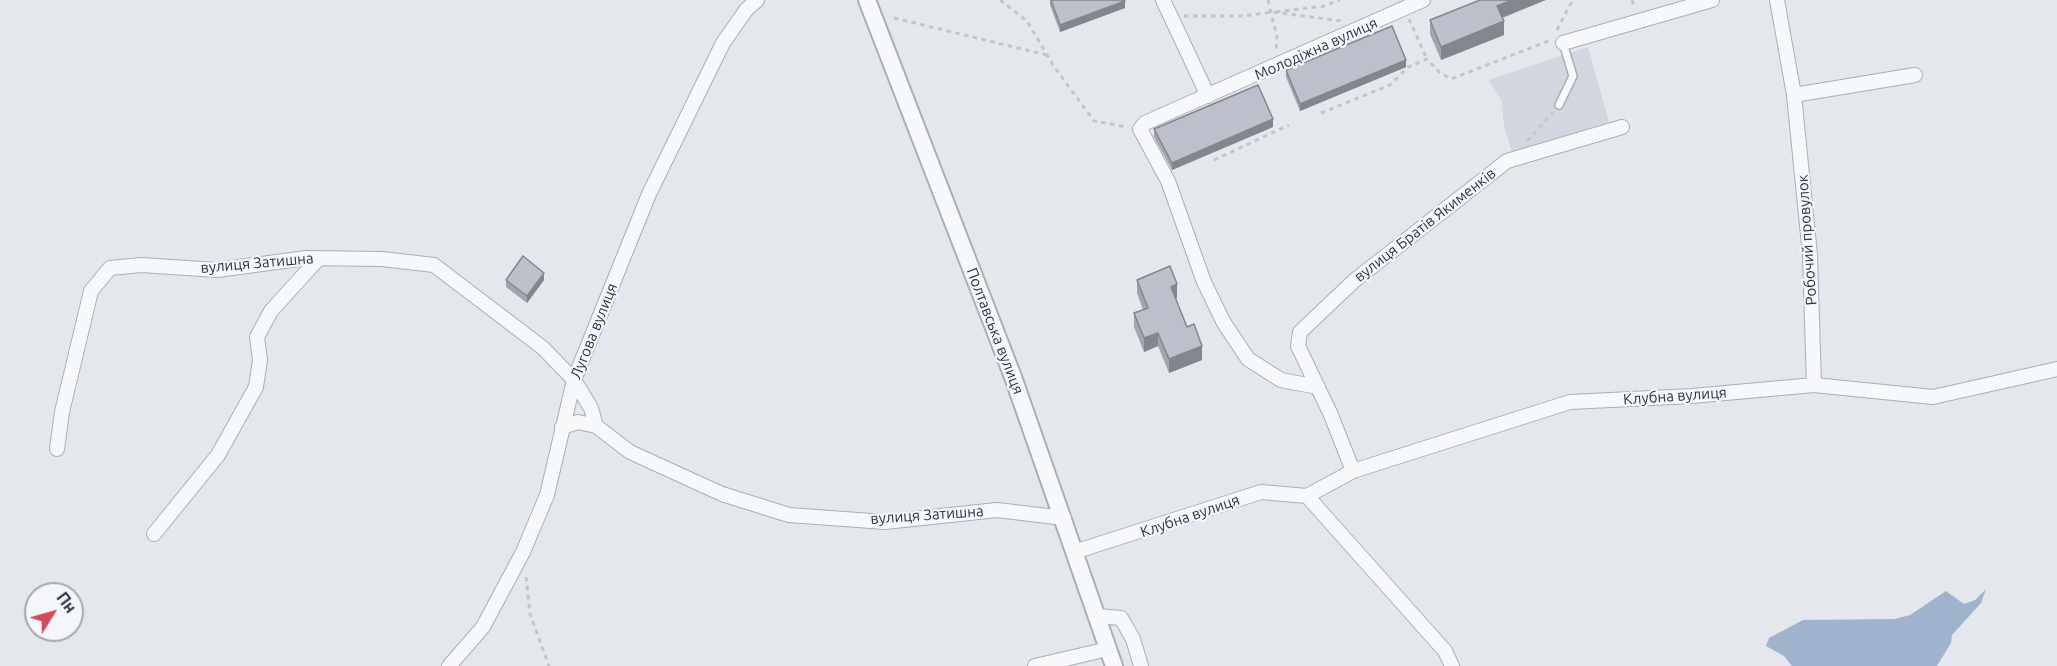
<!DOCTYPE html>
<meta charset="utf-8">
<style>
body{margin:0}
#map{position:relative;width:2057px;height:666px;overflow:hidden;background:#e4e7ec;font-family:Ubuntu,sans-serif}
canvas{display:block}
.north{position:absolute;left:24px;top:582px;width:60px;height:60px;box-sizing:border-box;background:#f4f6f9;border:2px solid #a4a8b1;border-radius:50%;rotate:53deg;font-size:16px;font-weight:700;line-height:24px;text-align:center;color:#2b3445}
.north::after{content:'';display:block;margin:auto;width:21px;height:27px;background:#d1495b;clip-path:polygon(50% 0,100% 100%,50% 72%,0 100%)}
</style>
<div id="map">
<canvas width="2057" height="666"></canvas>
<div class="north">Пн</div>
</div>
<script>
const g = document.querySelector('canvas').getContext('2d');
g.lineJoin = 'round';
function paint(path, color) { g.fillStyle = color; g.fill(path, 'evenodd'); }
const shape = rows => new Path2D(rows.map(r => 'M' + r).join(''));
function strokePath(path, color, width, dash) { g.strokeStyle = color; g.lineWidth = width; g.lineCap = dash ? 'butt' : 'round'; g.setLineDash(dash || []); g.stroke(path); }
function write(font, color, halo, rows, align = 'center') {
  g.font = font + ' Ubuntu,sans-serif'; g.lineWidth = 4.5; g.setLineDash([]); g.textBaseline = 'middle'; g.strokeStyle = halo; g.fillStyle = color; for (const [text, x, y, turn = 0] of rows) {
    g.save(); g.translate(x, y); g.rotate((+turn || 0) * Math.PI / 180); g.textAlign = isNaN(turn) ? turn : align; if (halo) g.strokeText(text, 0, 0); g.fillText(text, 0, 0); g.restore();
  }
}
paint(shape([
 [1588,47,1609,122,1512,152,1504,126,1502,102,1489,80]
]), '#d2d6de');
paint(shape([
 [1986,589,1981,603,1952,635,1951,643,1937,666,1792,666,1784,656,1766,646,1769,638,1803,620,1895,619,1910,615,1946,591,1964,604,1975,600]
]), '#9fb4cc');
const service = shape([
 [1559,105,1573,76,1563,43]
]);
const minor = shape([
 [1163,0,1208,96],
 [1777,0,1794,95,1915,75],
 [1563,43,1712,0],
 [1794,95,1810,255,1814,385],
 [1318,387,1281,380,1248,359,1224,323,1204,282,1168,181,1140,129,1145,123,1163,115,1423,0],
 [562,427,578,422,596,426,630,452,722,494,789,515,885,522,997,510,1064,518],
 [57,449,62,412,91,291,110,268,141,265,217,270,306,258,382,259,434,265,543,348,574,380,591,408,596,426],
 [1353,471,1331,415,1298,346,1300,332,1355,280,1507,161,1622,127],
 [1307,496,1445,651,1452,666],
 [154,534,218,455,256,387,260,360,257,337,271,311,319,258],
 [1074,552,1261,492,1307,496,1353,471,1570,402,1692,396,1814,385,1933,397,2057,369],
 [1097,616,1121,618,1133,639,1141,666],
 [449,666,483,627,523,552,547,495,574,380,649,194,723,43,746,10,757,0],
 [1035,666,1108,649]
]);
const tertiary = shape([
 [867,0,1013,377,1114,666]
]);
strokePath(service, '#a9aeb7', 10);
strokePath(minor, '#a9aeb7', 16);
strokePath(tertiary, '#a9aeb7', 20);
strokePath(shape([
 [1000,0,1027,21,1053,65,1094,121,1127,127],
 [1268,0,1277,37,1276,50],
 [1632,0,1635,9],
 [1276,12,1324,6,1340,0],
 [1184,16,1243,16,1272,12,1342,21],
 [894,18,1047,55],
 [1409,19,1427,59],
 [1557,30,1571,3,1569,0],
 [1321,113,1390,85,1408,67,1427,59,1439,72,1451,79,1551,40],
 [1527,141,1553,112],
 [1214,160,1289,125],
 [526,577,530,614,549,666]
]), '#c2c5cb', 3, [4.5, 4.5]);
strokePath(service, '#f7f8fa', 7);
strokePath(minor, '#f7f8fa', 14);
strokePath(tertiary, '#f7f8fa', 16);
paint(shape([
 [1050,0,1124,0,1125,8,1060,32,1050,5],
 [1502,18,1504,35,1441,60,1430,34,1430,20],
 [1406,67,1300,111,1286,77,1286,70],
 [1273,127,1172,170,1154,137,1154,129],
 [506,280,544,280,527,303,506,287],
 [1137,280,1177,298,1176,299,1187,327,1202,360,1169,373,1158,346,1144,352,1134,327,1134,313,1143,310,1137,293]
]), '#a1a5ae');
paint(shape([
 [1512,0,1546,0,1497,20,1497,6],
 [1125,1,1125,8,1060,32,1060,25],
 [1504,21,1504,35,1441,60,1441,47],
 [1406,60,1406,67,1300,111,1300,104],
 [1273,119,1273,127,1172,170,1172,163],
 [544,273,544,280,527,303,527,296],
 [1177,284,1177,298,1171,301,1171,287],
 [1158,333,1158,346,1144,352,1144,338],
 [1202,346,1202,360,1169,373,1169,359]
]), '#83868d');
const building = shape([
 [1051,0,1124,0,1125,1,1060,25,1051,0],
 [1480,0,1512,0,1497,6,1504,21,1441,47,1430,20,1480,0],
 [1392,26,1406,60,1300,104,1286,70,1392,26],
 [1258,85,1273,119,1172,163,1154,129,1258,85],
 [523,256,544,273,527,296,506,280,523,256],
 [1170,266,1177,284,1171,287,1187,327,1194,324,1202,346,1169,359,1158,333,1144,338,1134,313,1148,308,1137,280,1170,266]
]);
paint(building, '#bbc0ca');
strokePath(building, '#83868d', 1.5);
write('15px', '#2b3445', '#f4f6f9', [
 ["Молодіжна вулиця",1316,49,-24],
 ["вулиця Братів Якименків",1425,225,-38],
 ["Робочий провулок",1807,240,-94],
 ["вулиця Затишна",257,263,-5],
 ["Лугова вулиця",594,331,-68],
 ["Полтавська вулиця",995,331,69],
 ["Клубна вулиця",1675,396,-4],
 ["вулиця Затишна",927,515,-4],
 ["Клубна вулиця",1190,516,-19]
]);
</script>
